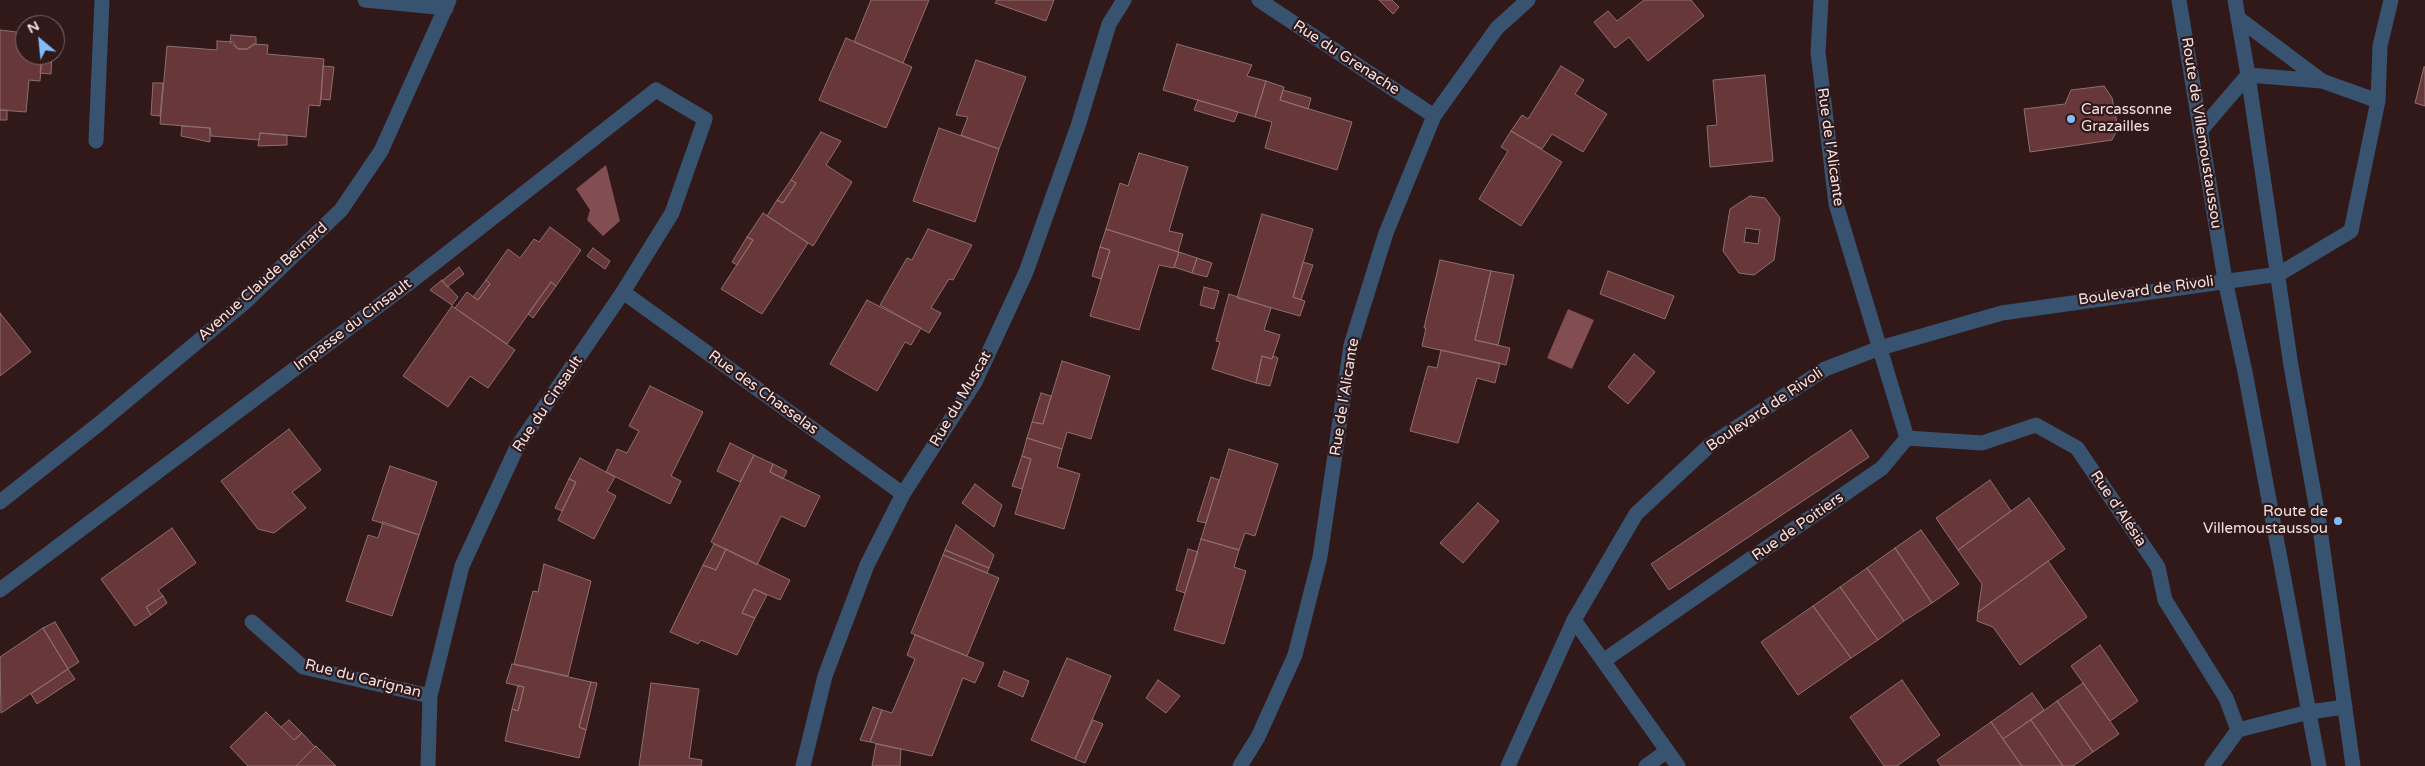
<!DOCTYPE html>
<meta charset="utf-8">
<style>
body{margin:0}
#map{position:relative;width:2425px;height:766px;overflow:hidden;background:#31191a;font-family:"Varela Round",sans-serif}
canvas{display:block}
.north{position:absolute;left:15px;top:15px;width:50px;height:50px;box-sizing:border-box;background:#31191a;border:1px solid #7e696a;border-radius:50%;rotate:332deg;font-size:14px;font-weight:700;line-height:20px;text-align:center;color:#f2e1e1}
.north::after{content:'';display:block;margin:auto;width:18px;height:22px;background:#82bcfa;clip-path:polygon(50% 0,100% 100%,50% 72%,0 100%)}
</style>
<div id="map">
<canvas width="2425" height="766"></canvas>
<div class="north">N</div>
</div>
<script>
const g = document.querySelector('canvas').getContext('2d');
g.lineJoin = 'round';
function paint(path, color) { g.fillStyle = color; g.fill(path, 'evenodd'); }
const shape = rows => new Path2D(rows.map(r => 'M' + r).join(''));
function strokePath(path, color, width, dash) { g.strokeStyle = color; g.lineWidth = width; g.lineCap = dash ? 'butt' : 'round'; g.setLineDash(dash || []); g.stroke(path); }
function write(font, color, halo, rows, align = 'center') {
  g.font = font + ' "Varela Round",sans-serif'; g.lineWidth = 4.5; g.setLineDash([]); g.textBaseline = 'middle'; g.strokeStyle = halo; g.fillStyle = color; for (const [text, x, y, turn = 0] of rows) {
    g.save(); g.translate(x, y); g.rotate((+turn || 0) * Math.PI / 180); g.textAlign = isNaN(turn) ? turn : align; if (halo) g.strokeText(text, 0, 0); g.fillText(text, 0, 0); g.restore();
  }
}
paint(shape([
 [606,165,620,221,603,236,587,220,590,210,576,189],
 [1568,309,1594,320,1572,369,1547,358]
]), '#824e51');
const building = shape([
 [871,0,929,0,903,63,854,42,871,0],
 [997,0,1054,0,1046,21,995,3,997,0],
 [1379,0,1392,0,1399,7,1393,14,1379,0],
 [1644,0,1691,0,1704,16,1648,61,1629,37,1615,48,1594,22,1608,11,1617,21,1644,0],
 [0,30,25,33,25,55,42,55,40,81,29,80,26,112,0,110,0,30],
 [231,35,256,37,256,44,247,49,238,49,230,42,231,35],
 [846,38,912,67,886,128,819,100,846,38],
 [217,41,233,42,238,49,247,49,253,44,268,45,267,54,324,59,320,106,309,105,306,137,260,133,259,140,211,136,210,128,160,124,167,46,217,50,217,41],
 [1177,44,1252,65,1247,76,1266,81,1255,117,1163,90,1177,44],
 [42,55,52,55,51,74,40,73,42,55],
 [976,60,1026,77,999,149,961,135,968,117,956,115,976,60],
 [323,66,334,67,330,100,321,99,323,66],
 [1561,66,1584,80,1575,94,1607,114,1583,152,1552,134,1542,149,1511,131,1522,115,1528,119,1561,66],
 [2424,67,2425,67,2425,106,2415,103,2424,67],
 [1765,75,1773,161,1710,167,1707,126,1717,125,1713,80,1765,75],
 [1266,81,1284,87,1280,100,1352,122,1337,170,1265,148,1272,122,1255,117,1266,81],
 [153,83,163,83,160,116,151,115,153,83],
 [2104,86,2112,98,2118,128,2112,140,2030,152,2024,109,2065,104,2071,90,2104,86],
 [1283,90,1311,98,1308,109,1280,100,1283,90],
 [1198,100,1238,112,1234,122,1194,110,1198,100],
 [0,110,7,110,7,120,0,120,0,110],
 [182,126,210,128,210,142,181,136,182,126],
 [939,128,999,149,975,222,913,201,939,128],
 [1511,131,1562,162,1521,226,1479,199,1508,151,1501,147,1511,131],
 [821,132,841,141,826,165,852,182,813,246,767,216,777,200,783,203,796,183,791,180,821,132],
 [260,133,287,135,287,145,258,146,260,133],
 [1139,153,1188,167,1169,231,1183,234,1178,252,1106,229,1120,183,1128,186,1139,153],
 [791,180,796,183,783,203,777,200,791,180],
 [1750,196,1765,198,1780,218,1774,260,1754,275,1739,273,1723,251,1730,209,1750,196],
 [1746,228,1760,230,1758,244,1744,242,1746,228],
 [763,213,808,243,762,314,721,289,753,240,747,237,763,213],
 [1262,214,1313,229,1293,297,1305,301,1300,316,1237,298,1262,214],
 [550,227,581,250,556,286,551,282,507,344,455,308,467,292,478,300,490,284,486,280,508,249,520,258,534,239,539,242,550,227],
 [928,229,972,245,953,280,949,279,931,308,941,313,929,333,880,305,907,258,912,260,928,229],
 [1106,229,1179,252,1174,268,1159,265,1139,330,1090,316,1110,250,1100,247,1106,229],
 [747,237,753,240,737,265,732,262,747,237],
 [1100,247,1110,250,1101,279,1092,276,1100,247],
 [593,248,610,261,605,269,587,256,593,248],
 [1179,252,1197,258,1192,273,1174,267,1179,252],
 [1197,258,1212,263,1207,277,1192,273,1197,258],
 [1440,260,1491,271,1475,340,1510,348,1506,365,1422,346,1426,328,1424,328,1440,260],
 [1303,262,1313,265,1301,300,1293,297,1303,262],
 [459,267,464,274,447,287,442,281,459,267],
 [1491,271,1514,275,1498,345,1475,340,1491,271],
 [1608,271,1674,296,1665,319,1600,294,1608,271],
 [442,280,458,297,452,305,430,290,442,280],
 [486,280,490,284,478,300,473,297,486,280],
 [551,282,556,286,533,318,528,314,551,282],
 [1204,287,1219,291,1214,309,1200,305,1204,287],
 [1229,294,1271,308,1264,330,1280,335,1272,359,1262,356,1256,383,1212,369,1220,342,1216,341,1229,294],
 [867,300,921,328,911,345,905,342,877,391,830,364,867,300],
 [452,306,515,350,488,388,470,376,448,407,403,376,452,306],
 [0,313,31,352,0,376,0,313],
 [1441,350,1500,363,1495,383,1477,378,1458,443,1410,431,1428,366,1437,368,1441,350],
 [1634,354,1655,372,1628,404,1608,387,1634,354],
 [1262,356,1272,359,1273,356,1278,358,1270,386,1256,383,1262,356],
 [1062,361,1110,376,1091,439,1067,432,1062,449,1027,438,1032,422,1043,424,1062,361],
 [650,386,703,412,671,476,681,481,670,504,606,472,617,449,627,453,639,431,629,426,650,386],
 [1041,393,1051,396,1043,424,1032,422,1041,393],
 [289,429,321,470,292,492,306,508,274,533,258,529,221,481,289,429],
 [1851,430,1869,457,1669,590,1651,564,1851,430],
 [1027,438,1062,449,1057,467,1080,474,1064,529,1015,514,1031,459,1022,456,1027,438],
 [730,443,754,455,740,482,717,471,730,443],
 [1229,449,1278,464,1255,536,1245,533,1239,550,1201,539,1229,449],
 [754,455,773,464,770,472,820,496,805,527,781,516,757,565,711,542,754,455],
 [1022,456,1031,459,1022,489,1012,486,1022,456],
 [580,458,615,477,607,491,616,496,594,539,558,520,576,482,569,479,580,458],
 [773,464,787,471,783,479,770,472,773,464],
 [390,466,437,482,419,535,372,520,390,466],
 [1211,477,1219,480,1206,523,1197,521,1211,477],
 [569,479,576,482,562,511,555,508,569,479],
 [1990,480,2011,511,1958,550,1936,518,1990,480],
 [975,484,1002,505,994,527,962,503,975,484],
 [2029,498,2065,549,1978,612,1982,584,1958,550,2029,498],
 [1478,503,1499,521,1463,563,1440,543,1478,503],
 [383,522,419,535,392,616,346,601,368,535,378,538,383,522],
 [956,525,994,555,989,568,945,550,956,525],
 [172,528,196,563,158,590,163,596,146,607,151,615,135,626,101,579,172,528],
 [1921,530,1959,584,1932,603,1895,548,1921,530],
 [1201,539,1239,550,1234,567,1246,571,1224,644,1174,630,1201,539],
 [714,544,726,549,716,570,703,565,714,544],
 [1895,548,1932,603,1904,621,1867,568,1895,548],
 [726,549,790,580,780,600,754,589,742,613,755,618,737,655,701,640,698,644,670,632,703,565,716,570,726,549],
 [1188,549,1198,552,1185,593,1176,590,1188,549],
 [945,550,989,568,987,573,943,555,945,550],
 [943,555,999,578,967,656,911,633,943,555],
 [2048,561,2087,617,2020,665,1993,627,1977,621,1978,612,2048,561],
 [544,564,591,581,568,676,514,664,533,591,538,592,544,564],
 [1867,568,1904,621,1878,640,1840,587,1867,568],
 [1840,587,1878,640,1851,658,1813,606,1840,587],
 [754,589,767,595,755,618,742,613,754,589],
 [163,596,167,603,151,615,146,607,163,596],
 [1813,606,1851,658,1798,695,1761,642,1813,606],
 [55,622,79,662,68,669,43,628,55,622],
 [43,628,68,669,1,713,0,657,43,628],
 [915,635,984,663,975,683,963,678,932,756,870,742,882,710,892,713,915,659,907,655,915,635],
 [2100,645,2138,701,2110,721,2071,666,2100,645],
 [1067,658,1111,676,1075,759,1031,740,1067,658],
 [512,664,591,682,579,727,586,730,579,758,505,741,512,709,518,711,524,687,506,683,512,664],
 [68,669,75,679,37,704,31,694,68,669],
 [1004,671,1029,681,1023,697,998,686,1004,671],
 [1158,680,1180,696,1166,713,1146,698,1158,680],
 [1902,680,1940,735,1897,766,1884,766,1850,717,1902,680],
 [591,682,597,683,586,730,579,727,591,682],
 [651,683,699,689,689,758,702,760,701,766,639,766,651,683],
 [2083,683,2119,734,2093,752,2057,701,2083,683],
 [518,686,524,687,518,711,512,709,518,686],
 [2032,693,2044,710,2003,739,1991,722,2032,693],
 [2057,701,2093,752,2073,766,2063,766,2031,720,2057,701],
 [873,707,882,710,870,742,860,740,873,707],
 [266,712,294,740,302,733,315,747,296,766,248,766,230,747,266,712],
 [289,720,302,733,294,740,281,727,289,720],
 [1093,720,1103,724,1085,763,1075,759,1093,720],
 [2031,720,2063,766,2022,766,2003,739,2031,720],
 [1991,722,2022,766,1941,766,1937,760,1991,722],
 [876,744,901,749,900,766,872,766,876,744],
 [316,746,336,766,296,766,316,746]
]);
paint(building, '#68373a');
strokePath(building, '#8e6f6f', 1);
strokePath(shape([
 [365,0,446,8],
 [96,141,102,0],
 [1646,766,1667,751]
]), '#385370', 15);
strokePath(shape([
 [1259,0,1434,116],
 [2238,18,2322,81],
 [2378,101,2380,46,2391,0],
 [2200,131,2248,75,2322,81,2378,101,2351,231,2279,274],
 [623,292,903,494],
 [1907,438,1982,443,2036,425,2077,448,2158,567,2165,600,2226,698,2238,730,2212,766],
 [0,502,100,423,244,303,341,210,381,151,449,0],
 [0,590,413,280,656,90,705,119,672,213,623,292,517,447,462,566,430,696,428,766],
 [1574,620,1678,766],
 [252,622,303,667,430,696],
 [1603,661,1882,468,1907,438,1836,204,1818,52,1821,0],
 [2238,730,2309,712,2345,707],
 [803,766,825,676,867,565,903,494,975,382,1026,272,1078,126,1109,24,1124,0],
 [1240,766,1258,737,1295,655,1320,557,1351,345,1386,233,1434,116,1497,28,1528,0]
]), '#385370', 15);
strokePath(shape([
 [2179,0,2225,280,2245,372,2319,766],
 [2235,0,2248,75,2291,366,2319,522,2353,766],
 [1508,766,1574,620,1636,514,1710,445,1825,369,1880,348,2002,313,2279,274]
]), '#385370', 15);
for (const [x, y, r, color] of [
 [2071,119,5,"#82bcfa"],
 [2338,521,5,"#82bcfa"]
]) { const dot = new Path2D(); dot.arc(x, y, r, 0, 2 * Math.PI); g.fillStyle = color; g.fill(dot); strokePath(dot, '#31191a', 2); }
write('15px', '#f2e1e1', '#31191a', [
 ["Rue du Grenache",1346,58,33],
 ["Route de Villemoustaussou",2201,133,81],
 ["Rue de l'Alicante",1830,147,82],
 ["Avenue Claude Bernard",263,282,-42],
 ["Boulevard de Rivoli",2146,291,-8],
 ["Impasse du Cinsault",353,325,-37],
 ["Rue des Chasselas",763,393,36],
 ["Rue de l'Alicante",1345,397,-81],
 ["Rue du Muscat",961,399,-60],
 ["Rue du Cinsault",548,404,-56],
 ["Boulevard de Rivoli",1765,410,-34],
 ["Rue d'Alésia",2118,509,56],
 ["Rue de Poitiers",1798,527,-35],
 ["Rue du Carignan",363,679,14]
]);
write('15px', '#f2e1e1', '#31191a', [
 ["Carcassonne",2081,110],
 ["Grazailles",2081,127],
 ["Route de",2328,512,"right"],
 ["Villemoustaussou",2328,529,"right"]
], 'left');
</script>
